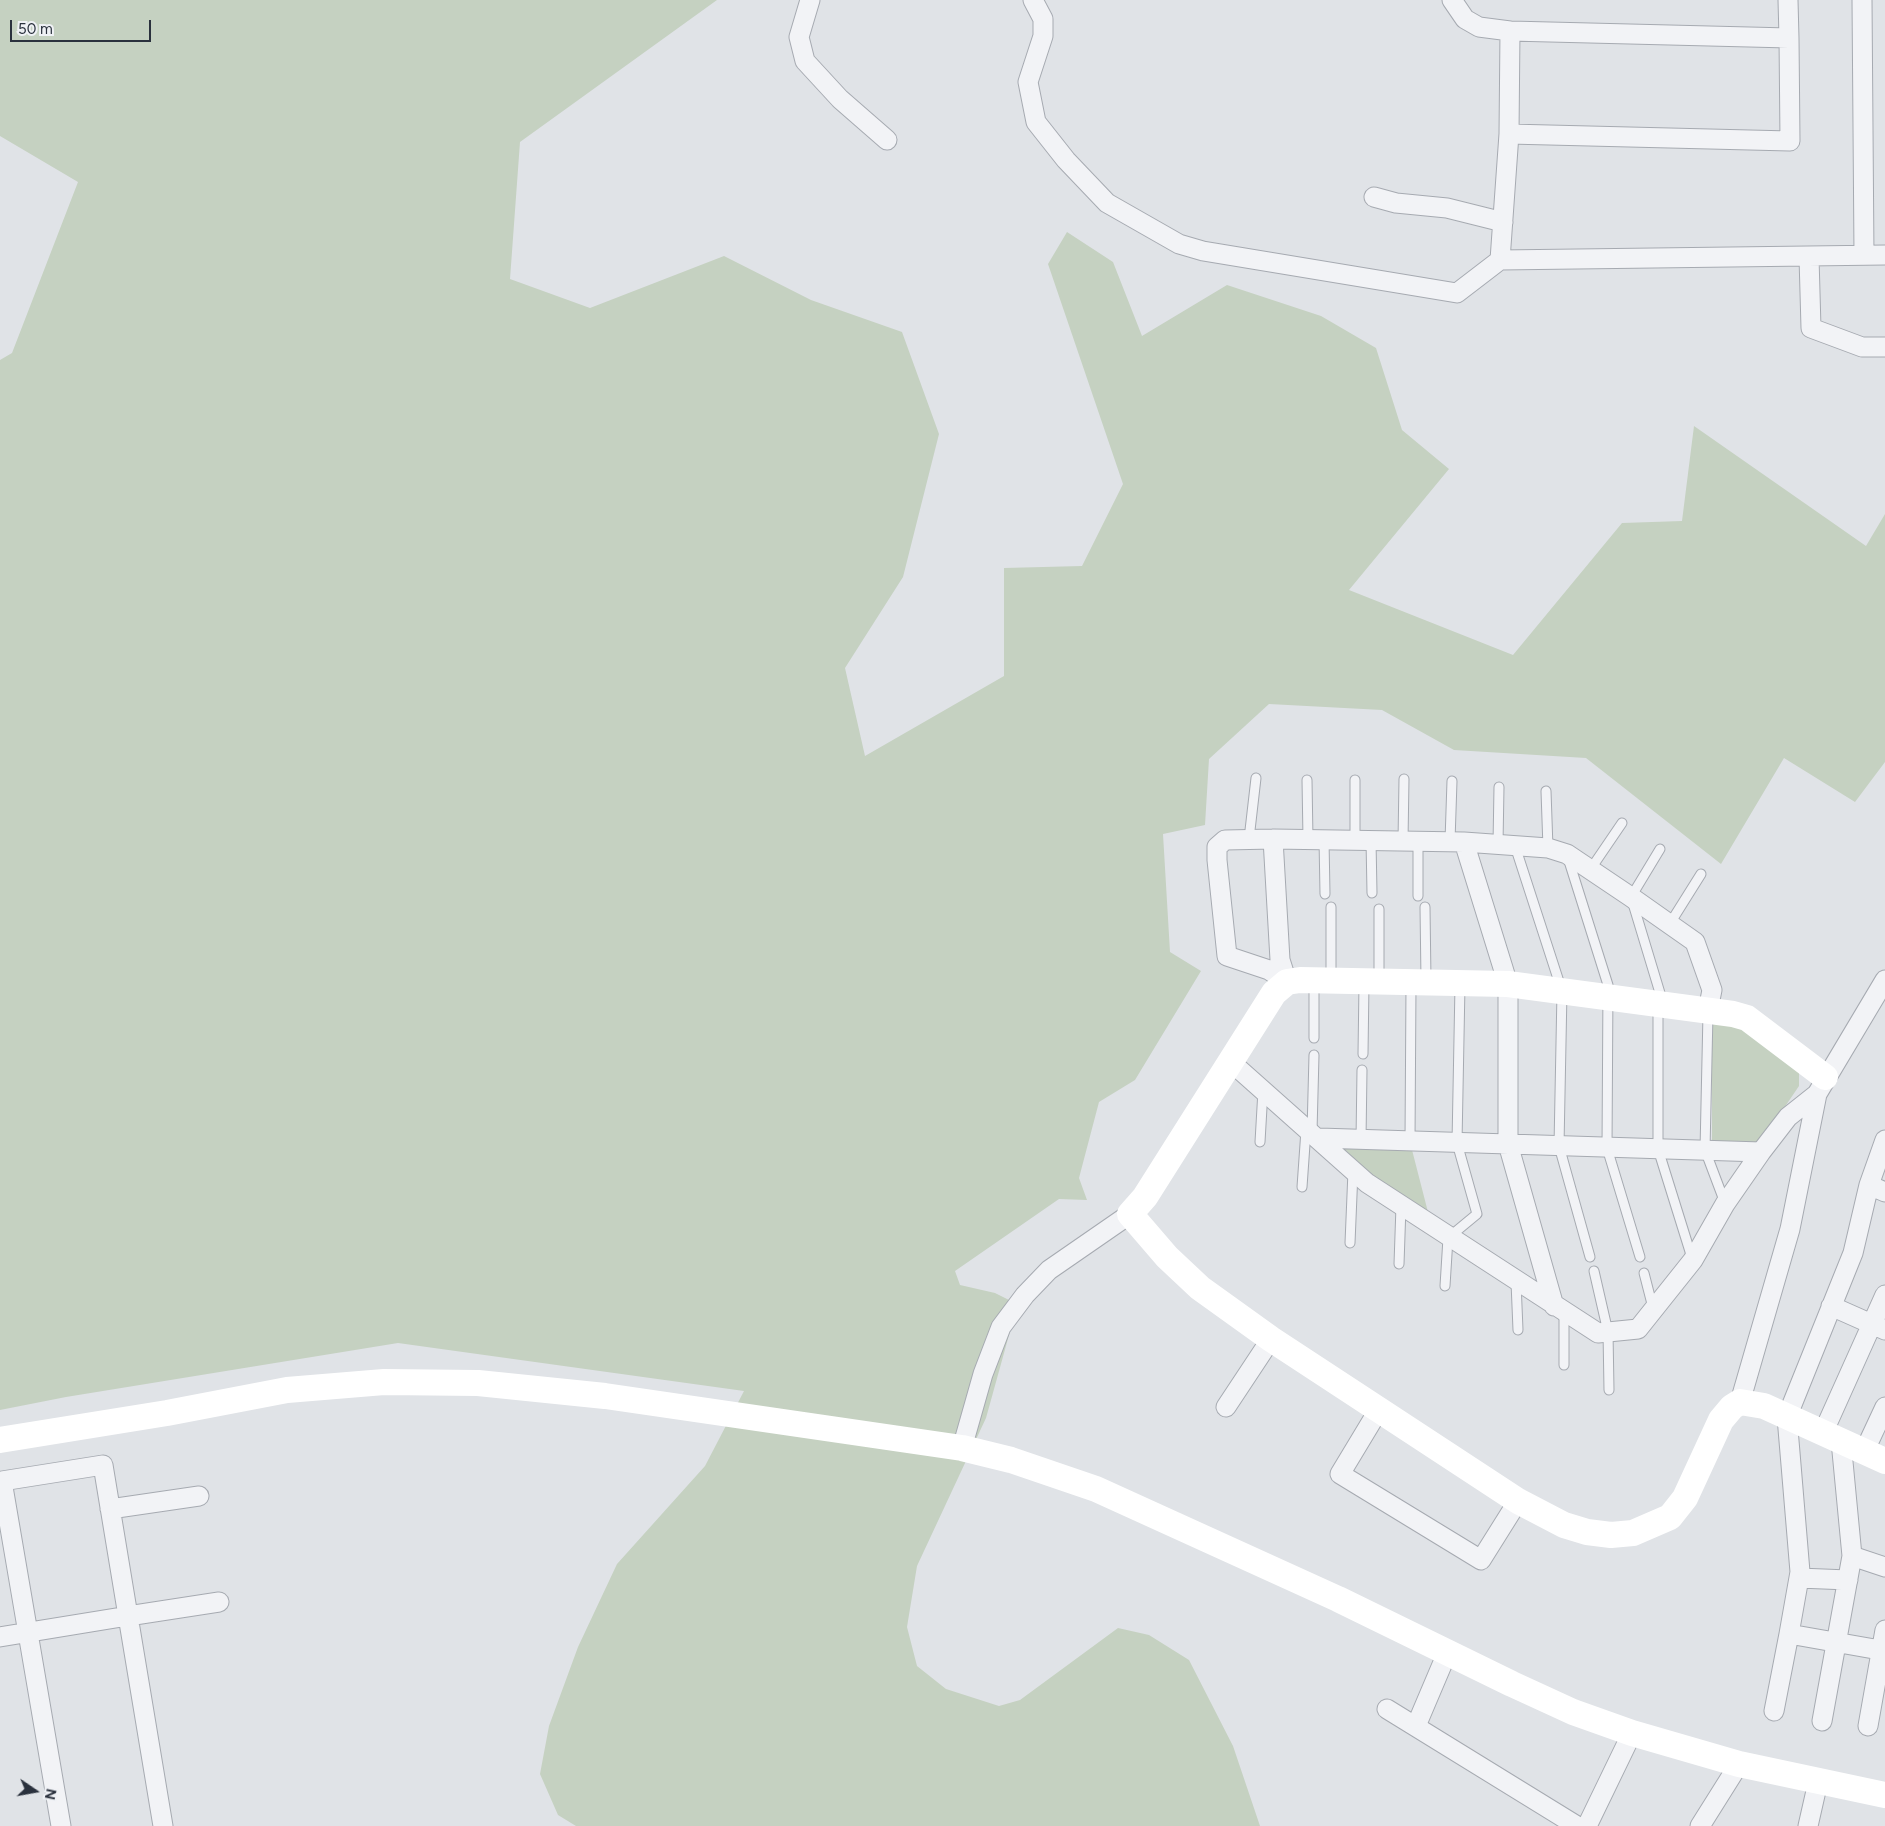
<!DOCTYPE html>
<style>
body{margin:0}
#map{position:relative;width:1885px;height:1826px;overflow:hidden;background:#e0e3e7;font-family:Figtree,sans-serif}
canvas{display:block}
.north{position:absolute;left:10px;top:1766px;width:50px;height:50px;-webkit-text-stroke:4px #eff1f5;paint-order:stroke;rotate:102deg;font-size:14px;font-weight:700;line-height:20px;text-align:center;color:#2a313d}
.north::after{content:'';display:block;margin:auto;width:18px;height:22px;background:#2a313d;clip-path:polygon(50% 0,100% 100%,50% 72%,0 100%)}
.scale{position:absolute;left:10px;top:20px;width:141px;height:22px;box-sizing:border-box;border:2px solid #2a313d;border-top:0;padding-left:6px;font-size:15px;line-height:18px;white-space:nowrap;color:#2a313d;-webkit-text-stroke:4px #eff1f5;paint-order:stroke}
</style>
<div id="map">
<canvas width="1885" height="1826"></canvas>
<div class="north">N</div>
<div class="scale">50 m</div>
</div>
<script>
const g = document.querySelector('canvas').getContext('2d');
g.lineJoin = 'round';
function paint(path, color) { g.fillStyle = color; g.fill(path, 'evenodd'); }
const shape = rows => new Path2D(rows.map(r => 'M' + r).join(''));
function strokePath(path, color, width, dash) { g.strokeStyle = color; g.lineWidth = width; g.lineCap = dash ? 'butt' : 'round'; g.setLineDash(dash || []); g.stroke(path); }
paint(shape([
 [0,0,717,0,520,142,510,279,590,308,724,256,811,300,902,332,939,434,903,577,845,668,865,756,1004,676,1004,568,1082,566,1123,484,1048,264,1067,232,1113,262,1142,336,1227,285,1321,316,1376,348,1402,430,1449,469,1349,590,1513,655,1622,523,1682,521,1694,426,1866,546,1885,514,1885,762,1855,802,1784,758,1721,864,1586,758,1454,750,1382,710,1269,704,1209,759,1205,825,1163,834,1170,952,1201,971,1135,1080,1099,1102,1079,1178,1087,1200,1059,1199,955,1271,960,1285,995,1293,1009,1300,1014,1317,986,1418,917,1566,907,1627,917,1666,946,1689,999,1706,1020,1700,1118,1628,1149,1635,1189,1660,1233,1746,1260,1826,576,1826,558,1815,540,1774,549,1726,578,1647,617,1564,705,1466,744,1391,398,1343,66,1397,0,1410,0,360,12,353,78,182,0,136],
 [1712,1021,1740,1025,1799,1071,1799,1086,1763,1139,1752,1146,1712,1143],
 [1343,1144,1411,1146,1429,1216,1342,1154]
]), '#c5d1c1');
const lane = shape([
 [1307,780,1308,839],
 [1546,791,1548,848],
 [1249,839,1256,778],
 [1324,839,1325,894],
 [1355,840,1355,780],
 [1371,840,1372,893],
 [1403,841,1404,779],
 [1418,841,1418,896],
 [1450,841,1452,781],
 [1498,844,1499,787],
 [1515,846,1562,991,1559,1146,1590,1257],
 [1660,849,1631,897,1660,993,1658,1004,1658,1149,1692,1258],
 [1568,858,1608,985,1607,1148,1640,1257],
 [1590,870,1622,823],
 [1425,907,1426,980],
 [1379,909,1379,979],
 [1669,925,1701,874],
 [1331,978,1331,907],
 [1708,1013,1705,1150,1725,1203],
 [1314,1038,1314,982],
 [1363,1054,1364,984],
 [1312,1132,1314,1055],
 [1361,1140,1362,1070],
 [1410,1141,1411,985],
 [1260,1142,1263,1090],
 [1302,1187,1306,1130],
 [1350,1243,1353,1171],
 [1399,1264,1401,1206],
 [1594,1271,1608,1332,1609,1390],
 [1644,1273,1653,1308],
 [1516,1282,1518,1330],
 [1445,1286,1448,1238,1477,1214,1457,1143,1460,985],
 [1564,1312,1564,1365]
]);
const street = shape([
 [810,0,799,37,805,61,840,99,887,140],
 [1033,0,1043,19,1043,36,1028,82,1036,122,1066,160,1107,203,1179,244,1203,251,1457,293,1500,260,1885,255],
 [1452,0,1465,19,1479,27,1510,31],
 [1862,0,1864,255],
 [1509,134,1790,141,1789,38],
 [1374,197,1396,203,1447,208,1503,222],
 [1809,257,1811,328,1862,347,1885,347],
 [1500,260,1509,134,1510,31,1789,38,1788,0],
 [1273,839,1225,840,1217,847,1217,860,1227,956,1269,970,1287,982],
 [1464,842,1508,984,1508,1144,1554,1306],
 [1287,982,1280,960,1273,839,1464,842,1548,848,1567,854,1631,897,1695,942,1712,990,1708,1010],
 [1231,1062,1367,1183,1598,1333,1638,1329,1693,1260,1725,1204,1761,1152,1788,1117,1817,1094],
 [1319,1138,1761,1152],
 [1869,1185,1885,1140],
 [1885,1192,1869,1185,1853,1253,1787,1417,1800,1572,1789,1634,1885,1651],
 [1831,1306,1885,1330],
 [1740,1402,1790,1229,1817,1094,1885,980],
 [1226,1407,1271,1339],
 [1378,1411,1340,1474,1481,1560,1518,1501],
 [1823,1433,1885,1295],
 [962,1448,983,1374,1001,1327,1025,1295,1049,1270,1130,1214],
 [1864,1452,1885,1407],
 [110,1509,199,1496],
 [1852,1556,1885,1567],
 [1799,1578,1848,1580],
 [0,1637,128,1616,163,1826],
 [1387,1709,1577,1826],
 [1774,1711,1789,1634],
 [1822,1721,1852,1556,1841,1441],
 [1416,1726,1447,1653],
 [1868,1726,1885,1630],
 [61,1826,2,1481,103,1465,128,1616,219,1602],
 [1587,1826,1632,1733],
 [1700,1826,1739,1764],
 [1808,1826,1818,1782]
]);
strokePath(lane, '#a6aab1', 11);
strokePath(street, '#a6aab1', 21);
strokePath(lane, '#f2f3f6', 9);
strokePath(street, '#f2f3f6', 19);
strokePath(shape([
 [1825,1077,1747,1018,1733,1014,1508,984,1300,980,1287,982,1274,993,1145,1197,1130,1214,1167,1257,1200,1288,1271,1339,1518,1501,1564,1525,1587,1532,1611,1535,1633,1533,1670,1517,1685,1498,1721,1420,1732,1407,1740,1402,1764,1406,1885,1461],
 [0,1440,167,1413,287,1390,384,1382,478,1383,605,1396,962,1448,1011,1460,1096,1489,1338,1599,1512,1684,1573,1712,1632,1733,1739,1764,1885,1795]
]), '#fff', 26);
</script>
